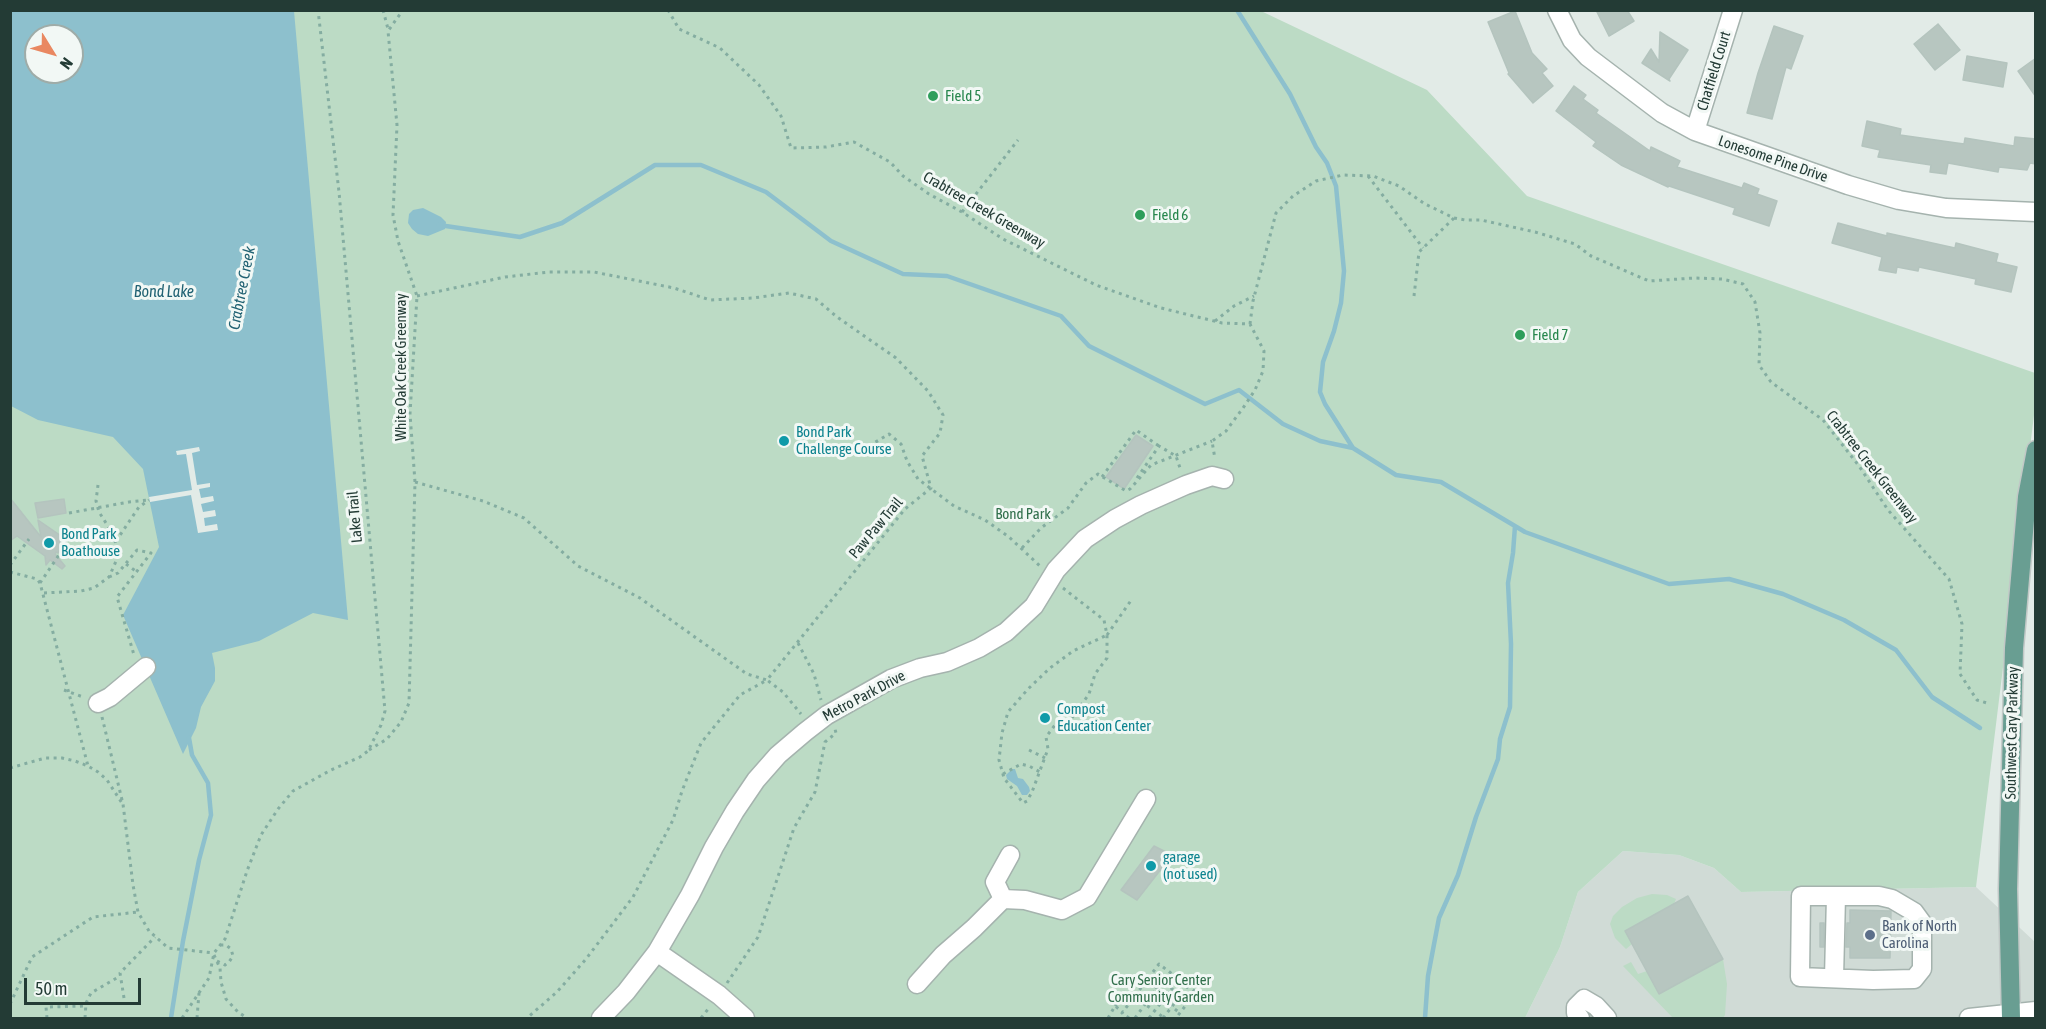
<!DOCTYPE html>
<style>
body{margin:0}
#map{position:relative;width:2046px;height:1029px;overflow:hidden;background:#e2ebe7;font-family:"Asap Condensed",sans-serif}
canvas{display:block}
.frame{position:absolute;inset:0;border:12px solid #233b35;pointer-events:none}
.north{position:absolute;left:24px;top:24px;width:60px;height:60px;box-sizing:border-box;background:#f2f8f5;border:2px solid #9faca8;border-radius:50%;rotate:127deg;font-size:16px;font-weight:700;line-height:24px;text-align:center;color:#233b35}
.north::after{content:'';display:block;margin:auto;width:21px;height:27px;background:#e98861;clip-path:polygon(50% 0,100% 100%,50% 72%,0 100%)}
.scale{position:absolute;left:24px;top:978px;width:117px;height:27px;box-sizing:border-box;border:3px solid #233b35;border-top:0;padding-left:8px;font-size:18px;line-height:21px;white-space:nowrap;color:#233b35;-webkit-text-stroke:4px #f2f8f5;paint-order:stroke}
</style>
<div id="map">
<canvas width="2046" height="1029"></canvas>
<div class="frame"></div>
<div class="north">N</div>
<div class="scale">50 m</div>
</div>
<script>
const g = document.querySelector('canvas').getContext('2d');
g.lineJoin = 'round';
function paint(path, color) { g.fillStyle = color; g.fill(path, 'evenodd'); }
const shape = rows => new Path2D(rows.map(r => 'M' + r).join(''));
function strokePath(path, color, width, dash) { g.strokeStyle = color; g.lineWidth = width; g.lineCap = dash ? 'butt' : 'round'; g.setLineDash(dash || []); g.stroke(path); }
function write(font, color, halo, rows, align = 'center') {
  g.font = font + ' "Asap Condensed",sans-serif'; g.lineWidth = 6; g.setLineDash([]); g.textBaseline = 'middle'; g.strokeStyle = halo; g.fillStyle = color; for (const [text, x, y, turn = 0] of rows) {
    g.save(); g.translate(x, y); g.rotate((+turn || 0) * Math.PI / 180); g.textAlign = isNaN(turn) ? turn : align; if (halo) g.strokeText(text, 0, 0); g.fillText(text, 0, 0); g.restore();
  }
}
paint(shape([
 [1623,851,1679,855,1714,868,1741,892,1976,887,2035,942,2035,1018,1525,1018,1560,947,1578,892]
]), '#d0dbd6');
paint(shape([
 [10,11,1261,11,1427,90,1527,196,2035,373,2035,407,1976,887,1741,892,1714,868,1679,855,1623,851,1578,892,1560,947,1525,1018,11,1018],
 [36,36,72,36,72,72,36,72],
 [1652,894,1667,895,1676,899,1674,904,1625,931,1632,944,1626,949,1615,938,1610,924,1613,916,1622,907,1637,898],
 [1723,959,1727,984,1725,1015,1723,1018,1673,1018,1623,966,1631,962,1638,974,1647,971,1659,994]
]), '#bcdbc5');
paint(shape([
 [10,11,294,11,348,620,313,613,259,641,212,653,215,668,215,681,201,707,196,728,183,754,123,615,159,547,143,469,113,437,38,420,11,406],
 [36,36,72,36,72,72,36,72],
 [423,208,441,217,446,222,445,229,428,236,418,234,412,229,408,223,409,214,413,210],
 [1012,769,1015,769,1018,778,1023,779,1029,787,1030,791,1027,795,1022,795,1017,786,1007,779,1006,775]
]), '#8dc0cd');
paint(shape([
 [199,447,200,451,192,453,197,485,210,483,210,487,199,489,201,498,213,496,214,501,201,504,203,512,215,510,216,516,204,518,205,526,217,524,218,530,198,533,191,495,150,502,149,497,192,490,186,454,177,455,176,451]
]), '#e2ebe7');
strokePath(shape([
 [1237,10,1290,94,1316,147,1327,163,1336,186,1344,271,1341,303,1334,331,1323,362,1320,392,1325,404,1353,448],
 [439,225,520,237,562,223,655,165,701,165,766,192,831,241,903,274,947,276,1061,316,1089,346,1205,404,1239,390,1283,424,1320,441,1353,448,1396,475,1441,482,1525,532,1669,584,1729,579,1783,594,1844,620,1896,650,1932,697,1980,728],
 [171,1018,183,941,199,860,211,815,208,783,192,755,189,738],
 [1425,1018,1428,976,1439,918,1458,875,1476,817,1498,759,1500,739,1510,707,1511,644,1508,583,1513,553,1515,526]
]), '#8dc0cd', 4.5);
const building = shape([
 [1596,10,1627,10,1634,21,1609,36,1596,10],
 [1515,11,1532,53,1547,69,1542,73,1553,86,1533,103,1508,74,1509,73,1488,22,1515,11],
 [1938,24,1960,50,1935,70,1914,44,1938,24],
 [1774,26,1803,36,1791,69,1786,67,1772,119,1747,113,1758,73,1774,26],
 [1660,32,1688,50,1669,79,1670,81,1642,63,1651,49,1659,62,1660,32],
 [1967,56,2007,63,2003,87,1963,80,1967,56],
 [2036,58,2036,97,2018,71,2036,58],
 [1574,86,1586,95,1583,99,1598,110,1596,113,1650,151,1651,147,1680,161,1677,167,1742,188,1744,183,1759,189,1757,194,1777,201,1769,226,1733,214,1735,208,1669,186,1668,187,1621,165,1593,146,1596,142,1556,111,1574,86],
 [1867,121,1901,129,1900,135,1964,144,1965,138,2014,146,2015,137,2036,139,2036,164,2030,163,2027,170,1999,167,1998,172,1948,163,1946,174,1930,172,1931,165,1878,157,1880,150,1862,146,1867,121],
 [1838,223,1887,236,1887,233,1955,248,1956,243,1998,254,1996,262,2017,267,2011,292,1975,284,1976,279,1919,267,1918,271,1897,267,1896,273,1879,270,1882,257,1832,243,1838,223],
 [1136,435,1153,446,1124,489,1106,477,1136,435],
 [10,498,41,537,38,520,67,540,58,553,56,552,55,554,65,566,62,569,50,560,46,565,45,556,17,536,10,541,10,498],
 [64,499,66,513,38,518,35,503,64,499],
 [1154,846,1172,855,1137,900,1121,890,1154,846],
 [1688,896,1723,959,1659,994,1625,931,1688,896],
 [1850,910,1891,911,1890,958,1850,958,1850,947,1846,947,1847,923,1850,923,1850,910],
 [1820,923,1824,923,1824,947,1820,947,1820,923]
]);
paint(building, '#b7c6c0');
strokePath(building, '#b4c4be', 1.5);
const minor = shape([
 [1557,10,1572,40,1588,57,1662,113,1695,131,1848,185,1899,200,1946,208,2036,212],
 [1695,131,1733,10],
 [98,703,110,697,146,667],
 [1801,896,1879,896,1892,899,1914,912,1922,923,1922,969,1914,979,1873,980,1800,977,1801,896],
 [1003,899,995,882,1010,855],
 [657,952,719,995,745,1018],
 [1834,978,1836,896],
 [917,984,943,955,974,928,1003,899,1025,900,1062,910,1087,897,1146,799],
 [601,1018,626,992,657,952,690,895,714,847,735,811,756,780,778,755,805,732,827,715,891,679,920,668,947,662,979,648,1006,632,1034,606,1056,570,1085,539,1115,519,1141,505,1186,485,1212,476,1224,479],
 [1580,1018,1576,1013,1576,1007,1584,999,1596,1006,1607,1018],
 [1969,1018,2036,1011]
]);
const major = shape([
 [2011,1018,2008,889,2014,648,2027,497,2036,450]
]);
strokePath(minor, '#a5b3ae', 21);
strokePath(major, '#c1c8c6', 21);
strokePath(shape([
 [383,10,388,29],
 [668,10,679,29,720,48,759,85,781,116,791,148,826,147,854,142,890,162,903,176,929,194,962,212,1003,239,1096,285,1161,308,1222,323,1250,324,1264,351,1263,371,1255,390,1243,408,1226,431,1212,441,1215,459],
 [1368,176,1423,248],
 [962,212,1018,140],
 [417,296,505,277,549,272,594,272,674,288,710,300,753,298,789,293,816,299,837,317,896,358,928,391,943,415,940,433,922,456,931,488,905,509,767,680,783,692,801,714],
 [1414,296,1419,252,1454,218],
 [1215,321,1234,306,1254,296],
 [1250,324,1253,301,1276,213,1293,196,1316,181,1343,175,1373,176,1399,186,1425,204,1454,218,1465,220,1481,220,1535,232,1575,244,1591,256,1649,281,1694,278,1722,279,1743,284,1755,302,1760,333,1759,365,1771,382,1823,420,1859,466,1888,510,1949,579,1962,624,1960,674,1977,700,1990,704],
 [869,446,889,434,901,444,907,461,918,479,954,506,985,520,1009,537,1041,567],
 [1102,477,1136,430,1159,446],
 [1137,478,1159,446,1176,456,1181,471],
 [415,482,483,501,524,518,578,566,640,598,747,674,767,680,740,695,701,743,682,791,673,820,633,897,586,959,557,992,527,1018],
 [69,513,129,502,149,500],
 [116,541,139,507,149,500],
 [1022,548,1041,528,1068,508,1086,483,1098,474,1126,491,1130,489,1151,465,1212,441],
 [126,564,137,572],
 [10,565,29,539],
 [10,572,37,579,40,583,88,766],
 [109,577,118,573,137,550,151,553,117,597,134,655],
 [40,583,63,549],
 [1063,588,1104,620,1107,635,1107,658,1095,674,1089,694,1071,719,1055,725,1046,737,1048,749,1032,792,1027,801,1023,803,1004,778,999,760,1002,733,1008,712,1028,689,1050,668,1073,651,1107,635],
 [10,590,10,597],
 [44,593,81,591,94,588,109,577,117,559,117,548,113,534,99,512,96,501,98,485],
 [1107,635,1132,599],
 [798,643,814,674,821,700],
 [64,690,83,697],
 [102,717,123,804,133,885,138,912,149,931,168,948,214,953],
 [369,750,387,739,401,722,409,703,415,482,410,414,417,296,398,241,393,215,397,125,388,31,403,10],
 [1029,750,1045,758],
 [10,768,45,758,62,758,75,761,88,766,98,772,107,780,122,803],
 [1003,774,1021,764,1029,766,1040,772],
 [214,955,220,968,221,982,226,999,238,1012,247,1018],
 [217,961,225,965,229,962,233,956,231,949,226,945,221,945],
 [727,983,758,937,794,828,815,792,825,742,836,733,835,729],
 [1171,990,1179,979],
 [1135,997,1163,1017],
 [124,998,120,973,155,937],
 [1163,1000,1180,1013],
 [10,1004,32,957,93,917,138,912],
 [1115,1006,1139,974,1157,988],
 [47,1018,46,1007,85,1006],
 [85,1018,86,1003,91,993,120,976],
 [182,1018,209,978,214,953,225,939,247,871,261,835,278,809,293,791,331,770,360,757,368,751,381,725,385,711,339,192,318,10],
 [197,1018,199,993],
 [701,1018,709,1008],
 [1108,1018,1115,1006,1123,1012],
 [1129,1018,1122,1013,1159,964,1196,992,1176,1018],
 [1135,1018,1157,988,1166,994],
 [1149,1018,1171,990,1188,1002],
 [1163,1018,1188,986]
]), '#84ada1', 3, [3, 4.5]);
strokePath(minor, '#fff', 18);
strokePath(major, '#699e92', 18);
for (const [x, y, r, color] of [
 [933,96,6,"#2e9e5b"],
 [1140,215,6,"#2e9e5b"],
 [1520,335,6,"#2e9e5b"],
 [784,441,6,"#0f9aa8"],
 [49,543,6,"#0f9aa8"],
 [1045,718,6,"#0f9aa8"],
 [1151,866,6,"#0f9aa8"],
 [1870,935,6,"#5c6f8a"]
]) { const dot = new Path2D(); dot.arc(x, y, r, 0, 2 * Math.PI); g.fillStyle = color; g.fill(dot); strokePath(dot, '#f2f8f5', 2); }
write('15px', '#233b35', '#f2f8f5', [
 ["Chatfield Court",1714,71,-73],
 ["Lonesome Pine Drive",1773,159,19],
 ["Crabtree Creek Greenway",984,210,30],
 ["White Oak Creek Greenway",401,367,-90],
 ["Crabtree Creek Greenway",1872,467,52],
 ["Lake Trail",355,517,-95],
 ["Paw Paw Trail",876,528,-50],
 ["Metro Park Drive",864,696,-28],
 ["Southwest Cary Parkway",2012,733,-89]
]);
write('15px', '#27864d', '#f2f8f5', [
 ["Field 5",945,96],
 ["Field 6",1152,215],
 ["Field 7",1532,335]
], 'left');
write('15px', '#0d838f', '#f2f8f5', [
 ["Bond Park",796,432],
 ["Challenge Course",796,449],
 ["Bond Park",61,534],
 ["Boathouse",61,551],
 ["Compost",1057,709],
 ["Education Center",1057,726],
 ["garage",1163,857],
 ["(not used)",1163,874]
], 'left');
write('15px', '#306f4b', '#f2f8f5', [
 ["Bond Park",1023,514],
 ["Cary Senior Center",1161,980],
 ["Community Garden",1161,997]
]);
write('15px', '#4e5e75', '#f2f8f5', [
 ["Bank of North",1882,926],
 ["Carolina",1882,943]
], 'left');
write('italic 16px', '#216273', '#f2f8f5', [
 ["Crabtree Creek",242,288,-79],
 ["Bond Lake",164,292]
]);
</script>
